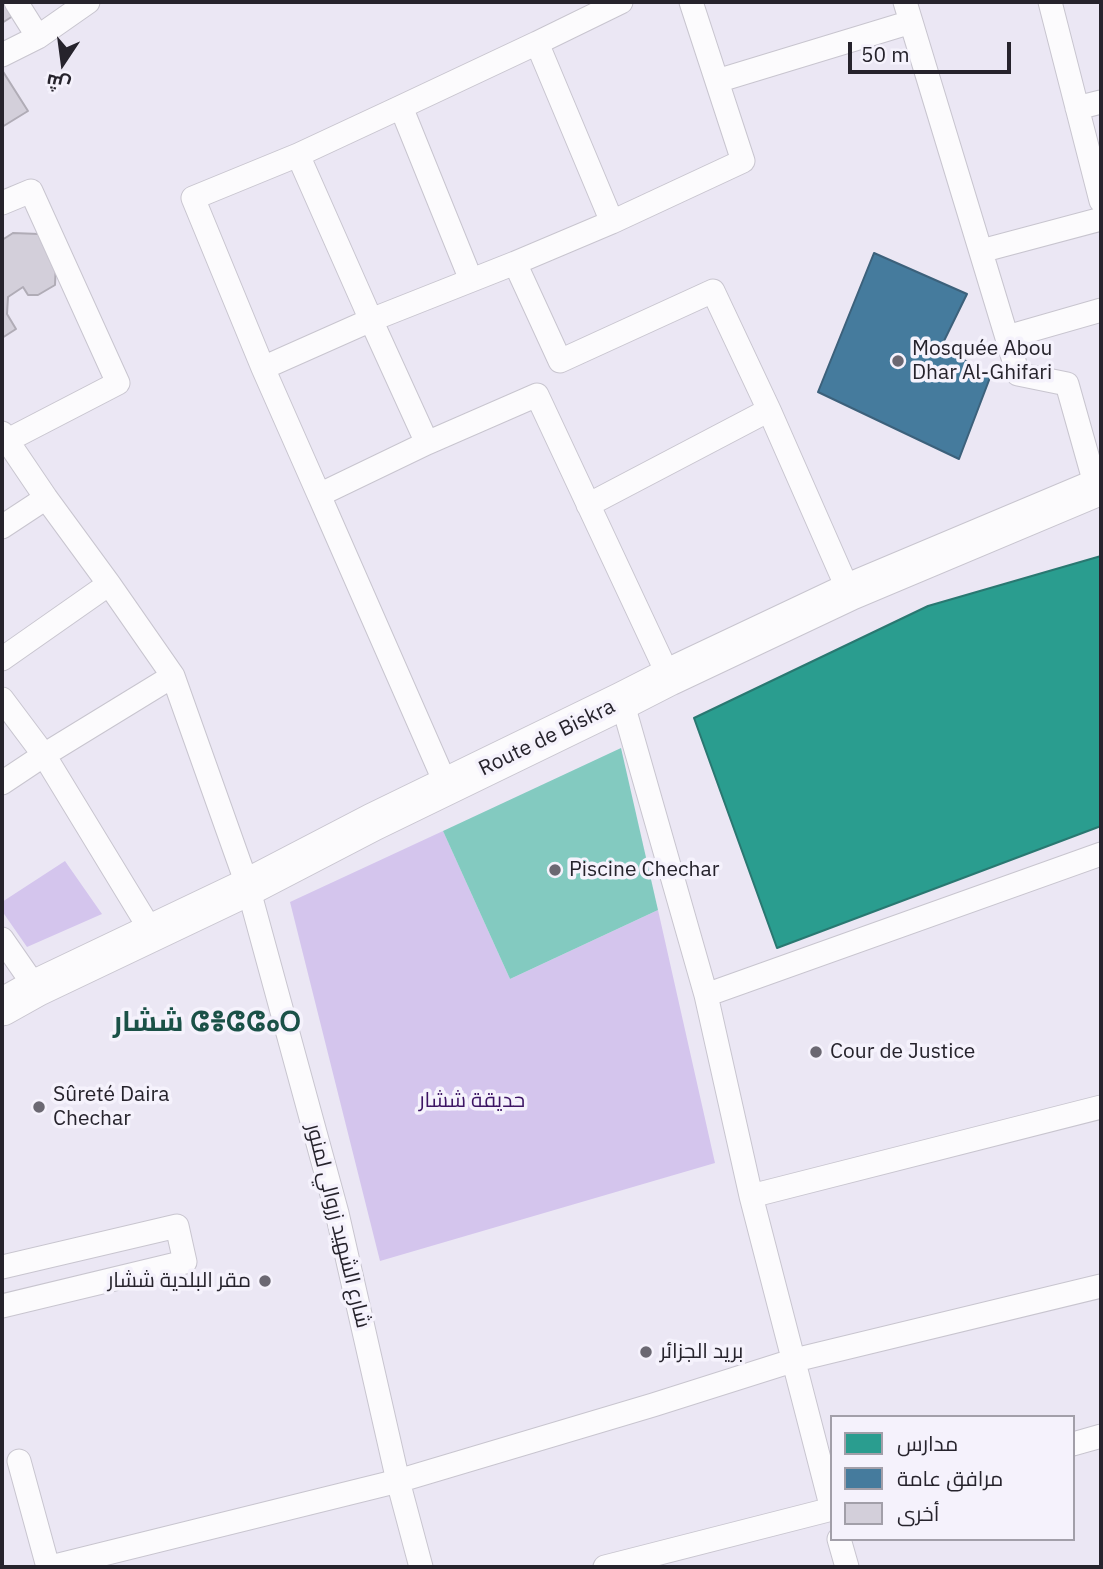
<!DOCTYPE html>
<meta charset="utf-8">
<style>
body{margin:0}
#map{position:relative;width:1103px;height:1569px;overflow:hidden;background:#ebe7f4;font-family:"IBM Plex Sans",Cairo,sans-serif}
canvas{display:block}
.frame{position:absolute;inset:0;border:4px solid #26232c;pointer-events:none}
.legend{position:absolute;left:830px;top:1415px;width:245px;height:126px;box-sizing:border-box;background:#f5f2fc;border:2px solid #a29fa9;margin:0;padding:9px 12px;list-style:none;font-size:21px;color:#26232c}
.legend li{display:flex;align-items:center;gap:14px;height:35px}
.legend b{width:35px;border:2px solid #a29fa9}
.north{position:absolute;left:28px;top:28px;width:70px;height:70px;-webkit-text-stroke:5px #f5f2fc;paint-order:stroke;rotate:193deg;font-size:19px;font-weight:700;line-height:28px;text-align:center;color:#26232c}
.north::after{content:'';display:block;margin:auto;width:24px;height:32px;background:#26232c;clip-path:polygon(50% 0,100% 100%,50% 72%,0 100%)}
.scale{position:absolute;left:848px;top:42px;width:163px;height:32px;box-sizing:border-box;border:4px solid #26232c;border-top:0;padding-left:9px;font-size:21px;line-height:24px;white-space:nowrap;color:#26232c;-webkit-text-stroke:5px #f5f2fc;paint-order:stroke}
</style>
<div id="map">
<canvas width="1103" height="1569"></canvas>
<div class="frame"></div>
<ul class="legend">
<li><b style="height:19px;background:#2a9d8f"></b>مدارس</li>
<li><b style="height:19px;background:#457b9d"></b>مرافق عامة</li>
<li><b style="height:19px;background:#d3cfda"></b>أخرى</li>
</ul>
<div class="north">ش</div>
<div class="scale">50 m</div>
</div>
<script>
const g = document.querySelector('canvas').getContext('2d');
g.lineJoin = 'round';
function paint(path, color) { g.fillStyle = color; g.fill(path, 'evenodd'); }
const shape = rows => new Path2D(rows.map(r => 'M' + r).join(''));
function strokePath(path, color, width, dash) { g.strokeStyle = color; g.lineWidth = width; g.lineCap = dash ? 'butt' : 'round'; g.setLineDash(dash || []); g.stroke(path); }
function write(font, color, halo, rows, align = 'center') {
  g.font = font + ' "IBM Plex Sans",Cairo,"Noto Sans Tifinagh",sans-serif'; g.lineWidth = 7; g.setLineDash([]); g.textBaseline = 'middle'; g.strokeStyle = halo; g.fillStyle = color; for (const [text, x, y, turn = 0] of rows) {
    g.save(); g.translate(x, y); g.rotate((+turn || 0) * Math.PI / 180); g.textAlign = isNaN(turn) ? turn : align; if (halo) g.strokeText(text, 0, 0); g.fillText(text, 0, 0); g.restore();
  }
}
paint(shape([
 [443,831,510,979,658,910,715,1163,380,1261,290,902],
 [65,861,102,914,27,947,2,911,2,902]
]), '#d4c5ed');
paint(shape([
 [621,748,658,910,510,979,443,831]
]), '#83cac0');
const schools = shape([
 [1101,556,1101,826,777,948,694,718,928,606,1101,556]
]);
paint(schools, '#2a9d8f');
strokePath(schools, '#297871', 2);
const public = shape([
 [874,253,967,294,941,347,991,375,959,459,818,392,874,253]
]);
paint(public, '#457b9d');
strokePath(public, '#3c617b', 2);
const building = shape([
 [2,2,8,2,16,14,2,23,2,2],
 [2,70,28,111,2,127,2,70],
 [13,233,39,234,56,261,55,285,38,295,28,295,23,287,8,297,7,314,16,329,2,338,2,240,13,233]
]);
paint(building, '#d3cfda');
strokePath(building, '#b0acb6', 2);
const minor = shape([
 [16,2,38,37],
 [905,2,1018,374,1067,384,1096,487],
 [1050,2,1101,201],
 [537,43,621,2],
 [2,55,38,37,88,2],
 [717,81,911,22],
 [401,107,537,43,612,222,515,263],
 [1077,108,1101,102],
 [298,155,401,107,471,280],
 [2,203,31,191,118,383,8,440],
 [612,222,743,161,691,2],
 [981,251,1101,219],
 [1007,337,1101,310],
 [263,368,193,198,298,155,371,320,263,368,319,495],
 [2,433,46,498,109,584,173,676,248,887,337,1213,398,1481,421,1567],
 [427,443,319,495,447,787],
 [588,505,769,410],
 [2,527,46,498],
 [2,659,109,584],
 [669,677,537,395,427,443,371,320,515,263,560,361,713,291,769,410,849,592],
 [2,699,44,755,153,934],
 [622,701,706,995,751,1196,832,1509],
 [2,783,44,755,173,676],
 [2,939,36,988],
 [706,995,1101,854],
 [751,1196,1101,1107],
 [2,1267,177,1226,185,1262,2,1306],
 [1073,1444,1101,1436],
 [19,1461,48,1567],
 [839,1539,847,1567],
 [51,1567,398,1481,653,1405,795,1360,1101,1286],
 [605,1567,832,1509]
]);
const primary = shape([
 [2,1007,36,988,248,887,373,822,622,701,669,677,849,592,1101,486]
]);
strokePath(minor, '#c8c5cf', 25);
strokePath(primary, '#c8c5cf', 39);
strokePath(minor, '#fcfbfd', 23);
strokePath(primary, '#fcfbfd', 37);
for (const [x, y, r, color] of [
 [898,361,7,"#6b6872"],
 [555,870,7,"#6b6872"],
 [816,1052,7,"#6b6872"],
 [39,1107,7,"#6b6872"],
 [265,1281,7,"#6b6872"],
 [646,1352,7,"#6b6872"]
]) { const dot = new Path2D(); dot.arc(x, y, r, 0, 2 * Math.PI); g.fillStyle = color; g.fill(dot); strokePath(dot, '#f5f2fc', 2.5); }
write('21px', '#26232c', '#f5f2fc', [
 ["Mosquée Abou",912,349],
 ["Dhar Al-Ghifari",912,373],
 ["Piscine Chechar",569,870],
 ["Cour de Justice",830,1052],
 ["Sûreté Daira",53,1095],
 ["Chechar",53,1119],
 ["مقر البلدية ششار",251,1281,"right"],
 ["بريد الجزائر",660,1352]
], 'left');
write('21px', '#26232c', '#f5f2fc', [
 ["Route de Biskra",547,738,-26],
 ["شارع الشهيد زروالي لمنور",338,1226,76]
]);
write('21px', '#3d1564', '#f5f2fc', [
 ["حديقة ششار",472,1101]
]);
write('bold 28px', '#1a5147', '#f5f2fc', [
 ["ششار ⵛⴻⵛⵛⴰⵔ",207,1023]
]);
</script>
